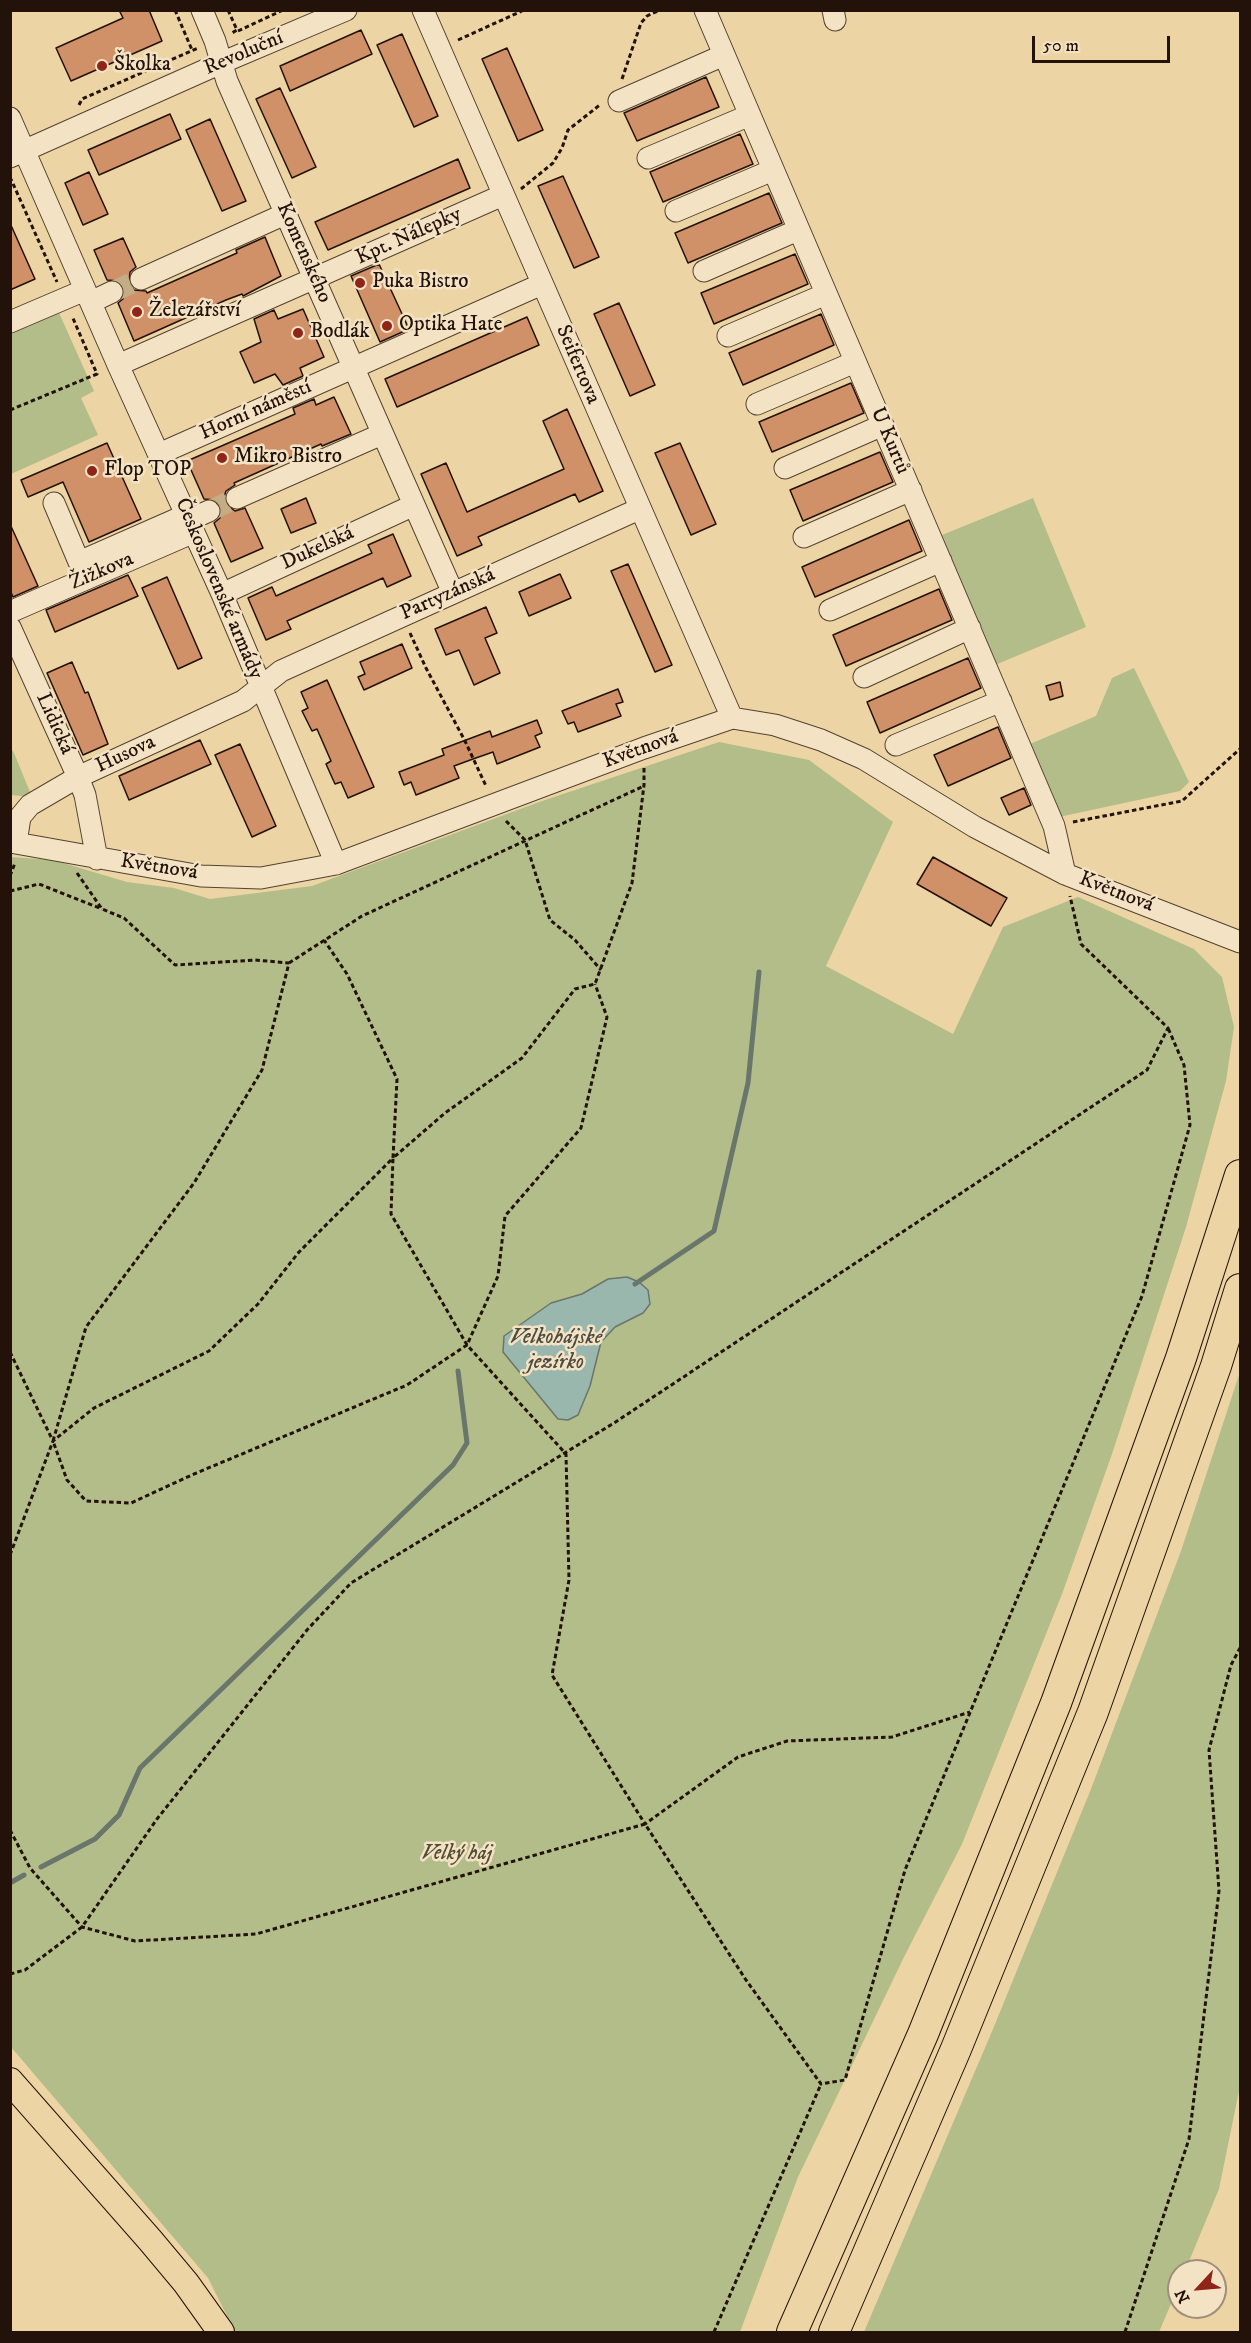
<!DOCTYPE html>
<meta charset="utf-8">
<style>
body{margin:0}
#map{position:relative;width:1251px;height:2343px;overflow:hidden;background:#ecd4a4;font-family:"IM FELL DW Pica",serif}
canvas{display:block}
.frame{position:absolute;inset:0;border:12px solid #221209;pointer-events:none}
.north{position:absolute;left:1167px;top:2259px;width:60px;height:60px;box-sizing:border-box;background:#f3e3c4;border:2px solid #9f8f79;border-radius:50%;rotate:244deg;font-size:16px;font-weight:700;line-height:24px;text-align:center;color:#221209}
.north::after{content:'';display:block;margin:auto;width:21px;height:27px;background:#8f2418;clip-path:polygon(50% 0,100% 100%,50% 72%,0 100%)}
.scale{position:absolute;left:1032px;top:36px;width:138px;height:27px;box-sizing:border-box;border:3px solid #221209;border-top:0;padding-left:8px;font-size:18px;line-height:21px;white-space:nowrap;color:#221209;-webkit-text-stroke:4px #f3e3c4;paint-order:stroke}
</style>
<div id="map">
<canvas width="1251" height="2343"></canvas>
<div class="frame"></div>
<div class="north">N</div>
<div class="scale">50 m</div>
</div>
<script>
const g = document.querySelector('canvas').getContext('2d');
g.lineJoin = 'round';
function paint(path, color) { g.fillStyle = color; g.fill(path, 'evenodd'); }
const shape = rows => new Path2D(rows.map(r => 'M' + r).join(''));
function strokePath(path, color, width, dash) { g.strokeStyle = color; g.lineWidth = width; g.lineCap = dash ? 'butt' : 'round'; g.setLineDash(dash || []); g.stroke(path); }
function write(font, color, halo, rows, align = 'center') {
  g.font = font + ' "IM FELL DW Pica",serif'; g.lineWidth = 5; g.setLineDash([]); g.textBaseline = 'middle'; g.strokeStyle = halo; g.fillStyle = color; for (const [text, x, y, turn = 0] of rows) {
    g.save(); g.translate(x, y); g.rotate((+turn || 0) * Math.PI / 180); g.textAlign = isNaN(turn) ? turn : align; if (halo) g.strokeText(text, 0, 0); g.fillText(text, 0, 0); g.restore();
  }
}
paint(shape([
 [56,306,94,391,81,398,98,435,11,474,10,327],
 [1033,498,1086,627,995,665,942,535],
 [1134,668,1189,782,1180,791,1059,817,1030,744,1096,716,1112,678],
 [719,742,809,760,893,822,826,966,953,1034,1003,927,1078,897,1194,949,1222,977,1234,1027,1226,1081,1186,1227,1112,1454,1062,1594,962,1844,905,1955,798,2177,740,2332,235,2332,208,2278,11,2047,10,857,53,860,127,882,174,888,210,899,312,886,542,801],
 [608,1279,643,1313,615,1327,601,1342,590,1386,578,1415,568,1420,551,1303,582,1294],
 [10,747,14,753,32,797,11,795],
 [1240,1372,1240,2086,1219,2189,1185,2271,1179,2271,1179,2285,1159,2332,864,2332,993,2029,1091,1789,1181,1551]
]), '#b3bd89');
const water = shape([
 [627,1277,639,1282,648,1290,650,1304,643,1313,615,1327,601,1342,590,1386,578,1415,568,1420,558,1419,503,1352,504,1336,551,1303,582,1294,608,1279,627,1277]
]);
paint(water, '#9ab7ae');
strokePath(water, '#6a756c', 1.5);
strokePath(shape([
 [635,1284,714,1231,748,1083,759,972],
 [41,1867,95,1839,119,1815,140,1768,453,1465,467,1443,458,1371],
 [10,1883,24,1875]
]), '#6a756c', 5);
const building = shape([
 [119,10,149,10,162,41,71,81,56,48,123,18,119,10],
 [361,30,372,54,290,91,280,66,361,30],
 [402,34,438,116,414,127,377,45,402,34],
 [507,48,543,130,518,141,482,59,507,48],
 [706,77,719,107,637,141,624,113,706,77],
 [280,88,316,167,292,178,256,99,280,88],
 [170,114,181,139,99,175,88,150,170,114],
 [210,119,246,201,222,211,186,130,210,119],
 [740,134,753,164,663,202,650,172,740,134],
 [458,159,470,188,328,250,315,222,458,159],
 [89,172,108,214,83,225,65,183,89,172],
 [563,176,599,257,574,268,538,186,563,176],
 [769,193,782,223,688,263,675,233,769,193],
 [10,223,35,279,10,290,10,223],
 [265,237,281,276,243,296,242,294,226,300,134,341,118,303,123,299,124,287,119,281,107,280,94,250,123,238,136,267,130,272,129,284,134,290,146,291,147,293,237,253,236,250,265,237],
 [795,254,808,284,714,324,701,293,795,254],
 [379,264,409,329,380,342,351,276,379,264],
 [619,303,655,385,630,396,594,314,619,303],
 [303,309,324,357,300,368,303,376,283,385,275,374,254,383,240,352,261,342,254,319,274,310,278,319,303,309],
 [821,314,834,345,743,385,729,353,821,314],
 [527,317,539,345,397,407,385,379,527,317],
 [851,383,864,413,772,452,759,422,851,383],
 [334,397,351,434,322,446,321,444,234,483,235,485,226,491,224,497,226,504,235,511,245,508,263,548,231,562,214,523,220,518,221,506,216,500,204,499,187,461,295,414,293,408,314,399,316,405,334,397],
 [567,409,603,491,579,502,575,494,478,537,482,545,457,556,421,474,446,463,467,512,564,469,543,421,567,409],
 [107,443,141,519,89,542,63,482,28,497,21,480,107,443],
 [680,443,716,524,691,535,655,453,680,443],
 [880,452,893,482,803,521,790,490,880,452],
 [306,498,316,523,291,533,281,509,306,498],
 [909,520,922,551,815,597,802,567,909,520],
 [10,524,38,586,13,597,10,590,10,524],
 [393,534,411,576,387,587,383,578,287,621,291,629,266,640,248,598,272,587,276,596,372,553,368,545,393,534],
 [628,564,672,665,655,672,611,571,628,564],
 [560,574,571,598,529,616,519,592,560,574],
 [128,575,138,596,55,632,46,610,128,575],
 [167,577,202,658,178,669,142,588,167,577],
 [939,589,952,620,846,666,833,635,939,589],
 [486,607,497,633,485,638,500,673,474,685,459,650,446,655,435,629,486,607],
 [402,644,412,668,364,690,358,677,365,674,360,662,402,644],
 [968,658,981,688,880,733,867,702,968,658],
 [72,662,85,693,88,692,108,744,83,755,47,673,72,662],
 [327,680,374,787,348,798,341,782,335,784,326,764,331,761,317,729,312,731,302,711,308,708,301,692,327,680],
 [1060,682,1063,696,1050,700,1046,686,1060,682],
 [618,689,623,702,616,704,621,716,578,732,574,722,568,724,562,711,618,689],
 [537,720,542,733,535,736,540,747,497,764,493,752,473,759,454,766,459,778,416,795,411,782,404,785,399,772,444,755,442,749,490,731,492,737,537,720],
 [998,727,1011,758,948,786,934,755,998,727],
 [200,740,211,764,129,800,119,776,200,740],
 [240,744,276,826,252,837,215,755,240,744],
 [1024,788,1031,805,1009,815,1001,798,1024,788],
 [933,857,1007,898,991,926,917,884,933,857]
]);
paint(building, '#d09068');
strokePath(building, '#221209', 1.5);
strokePath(shape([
 [112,292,141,279],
 [209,511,237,498]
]), '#c4ad85', 21, [21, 10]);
const minor = shape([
 [202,10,215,41,227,81,453,593],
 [423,10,732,718],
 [705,10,1054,826,1065,874],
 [833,10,835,20],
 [619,101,724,55],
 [10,118,118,365,222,594,336,864],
 [10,157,221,63,346,10],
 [648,158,750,115],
 [676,211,773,170],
 [704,271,798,230],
 [141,279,285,214],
 [91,302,112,292],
 [10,322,85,290],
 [728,336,826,294],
 [118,365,503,195],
 [757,404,855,362],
 [159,454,542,284],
 [785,468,883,425],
 [237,498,382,434],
 [54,503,79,562,186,515],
 [189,520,209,511],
 [804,537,911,490],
 [222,594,414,505],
 [830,610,941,561],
 [10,612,194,532],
 [10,627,78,777,85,795,97,859],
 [864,677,970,628],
 [896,745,1001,701],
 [10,842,201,876,261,878,336,864,644,748,732,718,775,725,821,740,864,759,975,827,1065,874,1240,942],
 [16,843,20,817,30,805,78,777,243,701,281,671,639,509]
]);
const major = shape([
 [10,2081,150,2240,186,2283,221,2332]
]);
const highway = shape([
 [792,2332,923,2034,1056,1703,1181,1358,1240,1175],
 [834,2332,956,2049,1093,1712,1216,1366,1240,1289]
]);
strokePath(minor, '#544230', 23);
strokePath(major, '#221209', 28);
strokePath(highway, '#221209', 32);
strokePath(shape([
 [175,10,192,50],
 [228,10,237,30,232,33],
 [238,31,283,10],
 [458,40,524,10],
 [622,79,641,23,647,16,660,10],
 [79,105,82,99,198,48],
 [10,177,57,282],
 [521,189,553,163,562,148,568,130,601,104],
 [10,410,97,374,72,316],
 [410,633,426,668,465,741,486,786],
 [644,768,644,785,632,883,595,984,575,989,522,1058,445,1113,393,1158,391,1214,467,1345,566,1454,569,1580,552,1675,645,1824,738,1757,787,1741,892,1737,970,1712],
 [506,821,525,840,550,920,575,940,601,970],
 [1073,822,1182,801,1240,749],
 [77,873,102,909,124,918,175,965,255,960,289,963,262,1070,194,1183,86,1327,53,1441,67,1480,86,1501,131,1503,194,1474,407,1385,467,1345,498,1276,505,1216,581,1128,607,1017,595,984],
 [10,876,15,863],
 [10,891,39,884,102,909],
 [289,963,362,916,644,786],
 [10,1352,52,1439],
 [10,1555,53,1441,94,1408,209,1351,258,1304,299,1252,393,1158,397,1079,347,974,324,940],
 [10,1830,30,1868,82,1927,135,1941,256,1934,645,1824,746,1980,821,2084,845,2080,905,1870,1142,1296,1190,1125,1184,1065,1168,1028],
 [10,1974,25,1970,82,1927,157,1819,307,1630,351,1583,614,1423,1147,1070,1168,1028,1081,944,1070,896],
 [714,2332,821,2084],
 [1125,2332,1189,2139,1219,1891,1209,1750,1231,1665,1240,1648]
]), '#221209', 3, [4.5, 3]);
strokePath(minor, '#f3e3c4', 21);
strokePath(major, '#ecd4a4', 26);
strokePath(highway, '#ecd4a4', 30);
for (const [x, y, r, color] of [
 [102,66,6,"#8f2418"],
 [360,283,6,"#8f2418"],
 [137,312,6,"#8f2418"],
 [387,326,6,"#8f2418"],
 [298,333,6,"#8f2418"],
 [222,458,6,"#8f2418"],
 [92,471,6,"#8f2418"]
]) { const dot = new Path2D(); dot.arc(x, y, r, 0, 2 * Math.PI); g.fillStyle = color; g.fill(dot); strokePath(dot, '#f3e3c4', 2); }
write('21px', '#221209', '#f3e3c4', [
 ["Revoluční",244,54,-23],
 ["Kpt. Nálepky",409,237,-24],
 ["Komenského",303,253,66],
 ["Seifertova",577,365,67],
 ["Horní náměstí",256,411,-24],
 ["U Kurtů",889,441,67],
 ["Dukelská",318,549,-25],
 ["Žižkova",102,572,-23],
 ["Československé armády",218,589,67],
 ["Partyzánská",448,595,-24],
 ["Lidická",54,724,66],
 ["Květnová",641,750,-20],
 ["Husova",126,755,-25],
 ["Květnová",159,868,9],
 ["Květnová",1116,893,21]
]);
write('21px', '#221209', '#f3e3c4', [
 ["Školka",114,66],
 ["Puka Bistro",372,283],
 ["Železářství",149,312],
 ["Optika Hate",399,326],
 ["Bodlák",310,333],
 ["Mikro Bistro",234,458],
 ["Flop TOP",104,471]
], 'left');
write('italic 21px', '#554e36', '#f3e3c4', [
 ["Velký háj",457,1855]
]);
write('italic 22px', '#4c4c43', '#f3e3c4', [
 ["Velkohájské",556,1338],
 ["jezírko",556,1363]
]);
</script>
